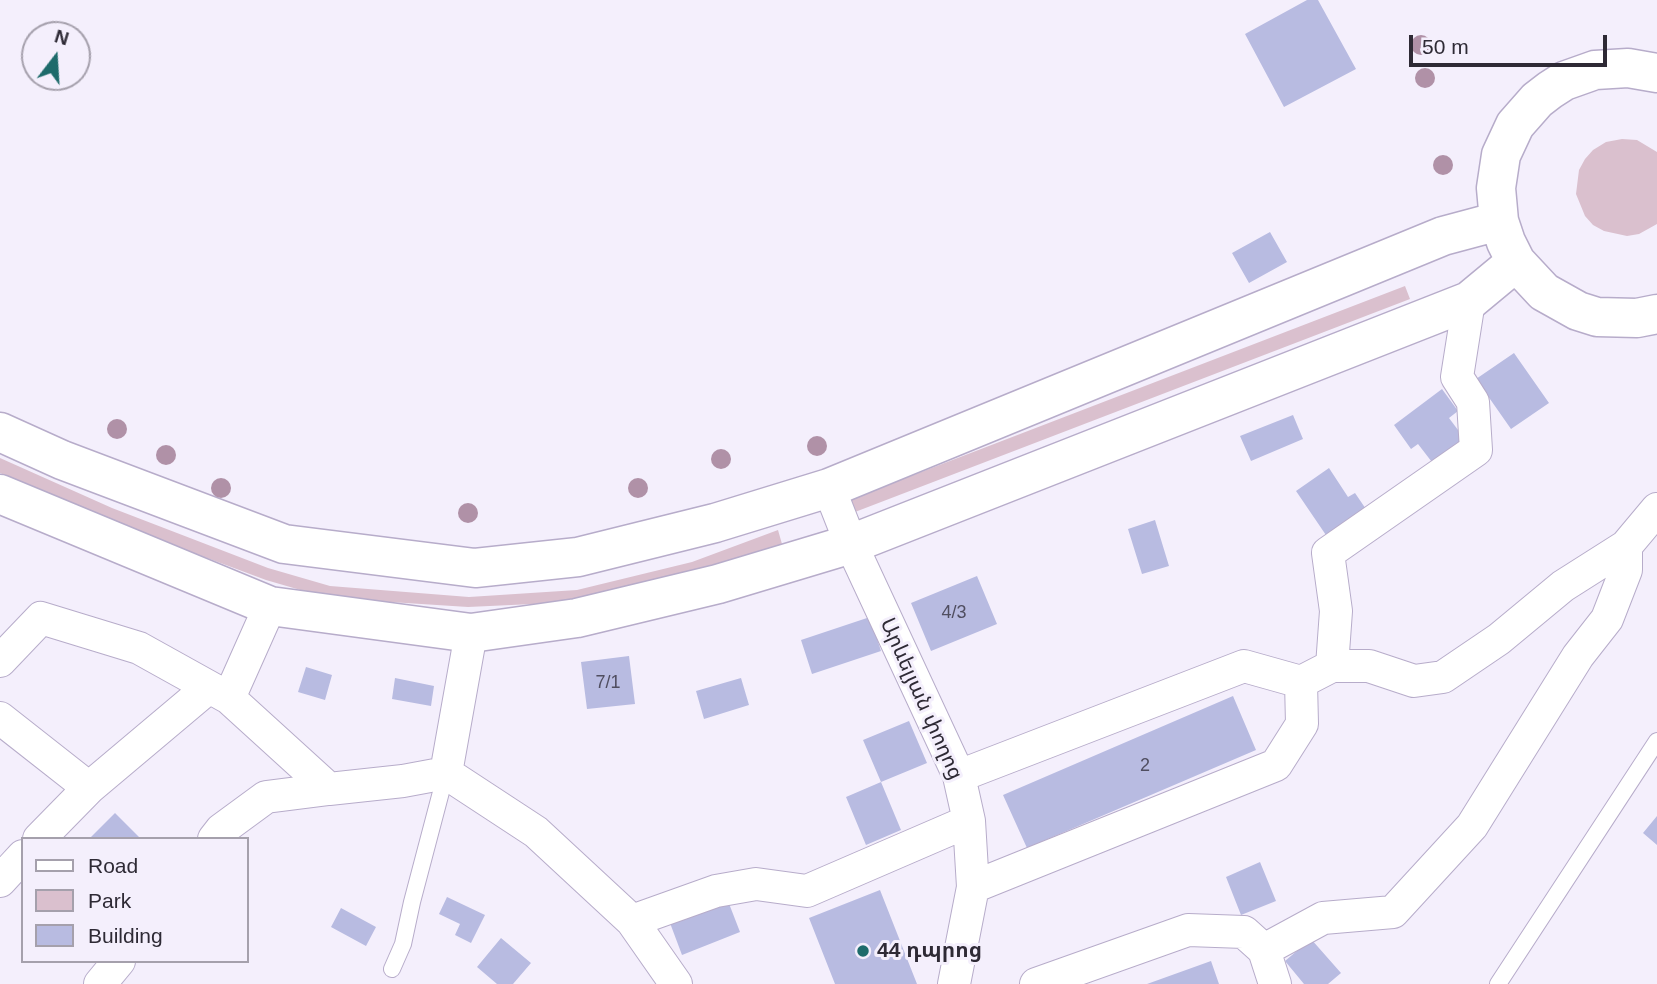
<!DOCTYPE html>
<meta charset="utf-8">
<style>
body{margin:0}
#map{position:relative;width:1657px;height:984px;overflow:hidden;background:#f4effc;font-family:Helvetica,sans-serif}
canvas{display:block}
.legend{position:absolute;left:21px;top:837px;width:228px;height:126px;box-sizing:border-box;background:#f4effc;border:2px solid #a5a0ac;margin:0;padding:9px 12px;list-style:none;font-size:21px;color:#2e2a35}
.legend li{display:flex;align-items:center;gap:14px;height:35px}
.legend b{width:35px;border:2px solid #a5a0ac}
.north{position:absolute;left:21px;top:21px;width:70px;height:70px;box-sizing:border-box;background:#f4effc;border:2px solid #a5a0ac;border-radius:50%;rotate:17deg;font-size:19px;font-weight:700;line-height:28px;text-align:center;color:#2e2a35}
.north::after{content:'';display:block;margin:auto;width:24px;height:32px;background:#1e6b6b;clip-path:polygon(50% 0,100% 100%,50% 72%,0 100%)}
.scale{position:absolute;left:1409px;top:35px;width:198px;height:32px;box-sizing:border-box;border:4px solid #2e2a35;border-top:0;padding-left:9px;font-size:21px;line-height:24px;white-space:nowrap;color:#2e2a35;-webkit-text-stroke:5px #f4effc;paint-order:stroke}
</style>
<div id="map">
<canvas width="1657" height="984"></canvas>
<ul class="legend">
<li><b style="height:9px;background:#fff"></b>Road</li>
<li><b style="height:19px;background:#dac0ce"></b>Park</li>
<li><b style="height:19px;background:#b8bbe1"></b>Building</li>
</ul>
<div class="north">N</div>
<div class="scale">50 m</div>
</div>
<script>
const g = document.querySelector('canvas').getContext('2d');
g.lineJoin = 'round';
function paint(path, color) { g.fillStyle = color; g.fill(path, 'evenodd'); }
const shape = rows => new Path2D(rows.map(r => 'M' + r).join(''));
function strokePath(path, color, width, dash) { g.strokeStyle = color; g.lineWidth = width; g.lineCap = dash ? 'butt' : 'round'; g.setLineDash(dash || []); g.stroke(path); }
function write(font, color, halo, rows, align = 'center') {
  g.font = font + ' Helvetica,"Noto Sans Armenian",sans-serif'; g.lineWidth = 6; g.setLineDash([]); g.textBaseline = 'middle'; g.strokeStyle = halo; g.fillStyle = color; for (const [text, x, y, turn = 0] of rows) {
    g.save(); g.translate(x, y); g.rotate((+turn || 0) * Math.PI / 180); g.textAlign = isNaN(turn) ? turn : align; if (halo) g.strokeText(text, 0, 0); g.fillText(text, 0, 0); g.restore();
  }
}
paint(shape([
 [1622,139,1637,140,1657,152,1657,224,1639,234,1627,236,1604,231,1593,225,1585,216,1576,194,1579,170,1585,159,1593,150,1606,142],
 [1405,286,1410,299,855,512,851,499],
 [0,458,112,508,268,568,330,586,469,597,577,590,692,562,778,530,782,544,694,575,576,602,468,607,328,598,266,580,108,521,0,473]
]), '#dac0ce');
paint(shape([
 [1307,0,1318,0,1356,69,1284,107,1245,34],
 [1270,232,1287,262,1249,283,1232,253],
 [1514,353,1549,403,1511,429,1476,379],
 [1442,389,1458,411,1449,418,1467,442,1435,466,1418,444,1411,449,1394,425],
 [1293,415,1303,439,1251,461,1240,436],
 [1329,468,1348,497,1355,493,1370,515,1330,541,1296,491],
 [1155,520,1169,566,1142,574,1128,529],
 [977,576,997,624,931,651,911,603],
 [870,617,881,651,812,674,801,640],
 [629,656,635,704,587,709,581,662],
 [306,667,332,675,325,700,298,692],
 [395,678,434,686,431,706,392,699],
 [741,678,749,705,704,719,696,691],
 [1233,696,1256,750,1027,848,1003,795],
 [909,721,927,763,881,782,901,830,866,845,846,797,881,782,863,740],
 [115,813,141,839,89,839],
 [1657,816,1657,845,1643,833],
 [1260,862,1276,901,1241,915,1226,877],
 [880,890,917,984,835,984,809,918],
 [447,897,485,915,471,943,455,935,460,924,439,914],
 [728,901,740,932,682,955,670,923],
 [341,908,376,927,366,946,331,927],
 [501,938,531,963,513,984,497,984,477,967],
 [1311,939,1341,973,1328,984,1304,984,1285,961],
 [1211,961,1219,984,1147,984]
]), '#b8bbe1');
const service = shape([
 [392,969,403,944,412,902,446,773],
 [1498,984,1657,741]
]);
const minor = shape([
 [829,488,851,544,959,776,969,821,973,887,954,984],
 [270,606,229,698,329,789,403,781,446,773],
 [471,633,446,773,536,832,632,921,676,984],
 [0,661,41,618,139,648,229,698],
 [1332,666,1369,666,1414,681,1443,677,1499,639,1563,586,1626,546,1657,509],
 [1301,682,1332,666,1336,611,1328,553,1476,450,1473,402,1457,377,1469,301],
 [0,718,89,788],
 [959,776,1244,666,1301,682,1302,724,1276,765,973,887],
 [39,839,89,788,209,687],
 [214,839,221,830,266,797,329,789],
 [0,881,23,856],
 [632,921,716,891,756,884,807,891,969,821],
 [1264,950,1323,918,1393,912,1472,826,1578,656,1607,619,1626,570,1626,546],
 [100,984,119,961],
 [1036,984,1188,930,1244,932,1264,950,1275,984]
]);
const secondary = shape([
 [1657,73,1628,68,1595,70,1564,81,1550,90,1537,100,1515,125,1501,155,1496,188,1499,221,1506,242,1516,262,1544,292,1578,311,1597,317,1637,318,1657,314],
 [0,432,62,460,284,544,475,568,578,557,715,523,829,488,1443,236,1499,221],
 [0,494,270,606,471,633,577,618,718,584,851,544,1469,301,1516,262]
]);
strokePath(service, '#b7acca', 18);
strokePath(minor, '#b7acca', 34);
strokePath(secondary, '#b7acca', 41);
strokePath(service, '#fff', 16);
strokePath(minor, '#fff', 32);
strokePath(secondary, '#fff', 38);
g.fillStyle = '#b091a7';
for (const [x, y] of [
 [1421,45],
 [1425,78],
 [1443,165],
 [117,429],
 [817,446],
 [166,455],
 [721,459],
 [221,488],
 [638,488],
 [468,513]
]) { g.beginPath(); g.arc(x, y, 10, 0, 2 * Math.PI); g.fill(); }
for (const [x, y, r, color] of [
 [863,951,7,"#1e6b6b"]
]) { const dot = new Path2D(); dot.arc(x, y, r, 0, 2 * Math.PI); g.fillStyle = color; g.fill(dot); strokePath(dot, '#f4effc', 2.5); }
write('18px', '#504e60', null, [
 ["4/3",954,613],
 ["7/1",608,683],
 ["2",1145,766]
]);
write('21px', '#2e2a35', '#f4effc', [
 ["Արևելյան փողոց",921,699,66]
]);
write('bold 21px', '#2e2a35', '#f4effc', [
 ["44 դպրոց",877,951]
], 'left');
</script>
